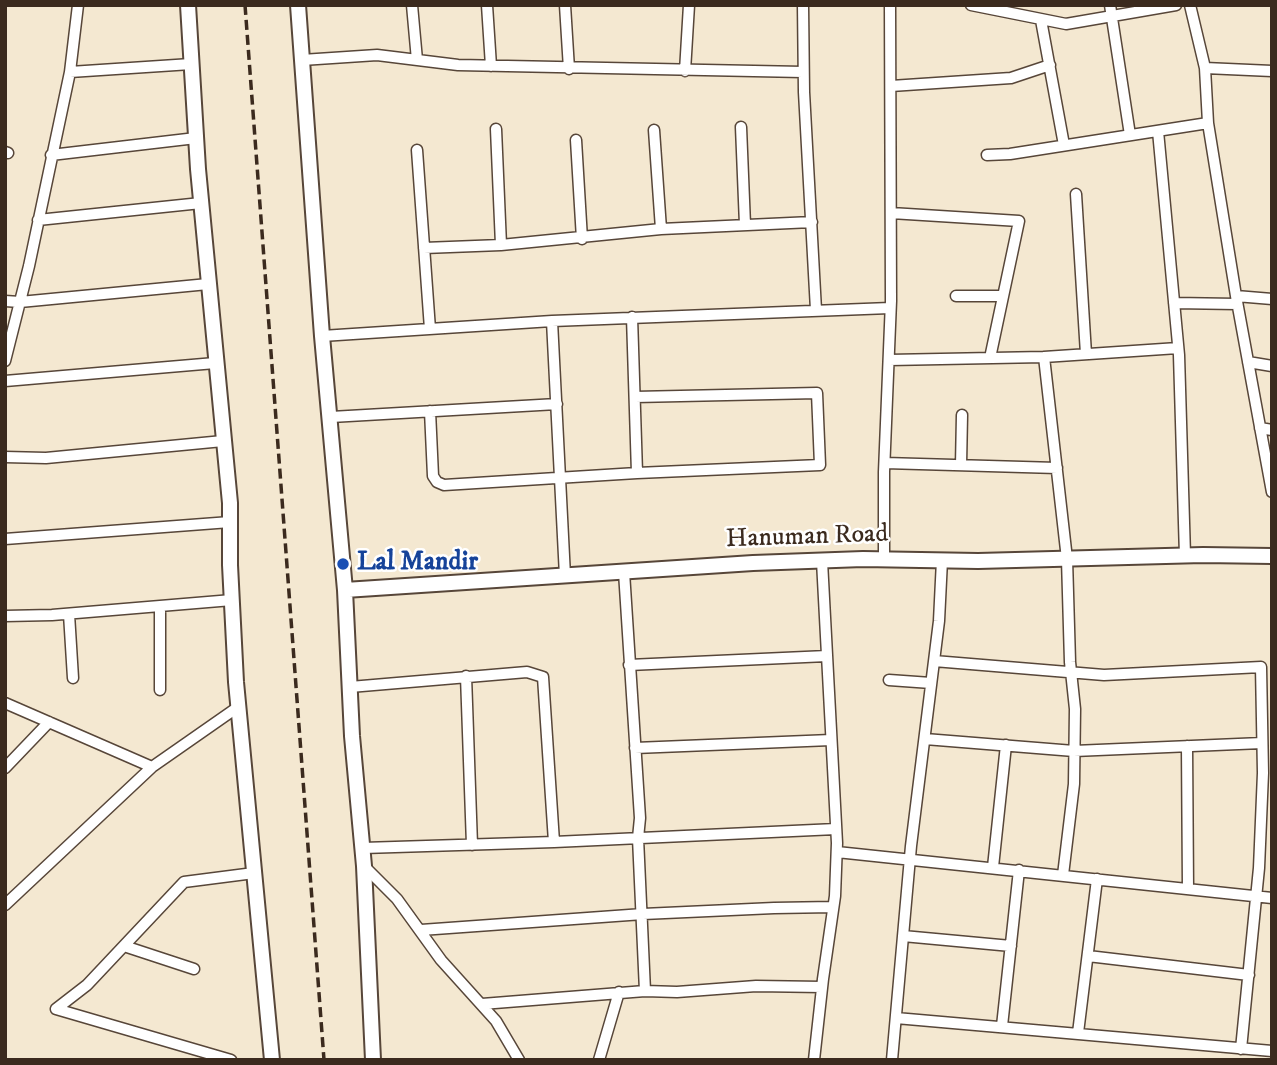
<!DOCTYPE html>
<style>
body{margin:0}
#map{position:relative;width:1277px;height:1065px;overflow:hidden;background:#f4e8d1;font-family:"IM FELL DW Pica",serif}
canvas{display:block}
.frame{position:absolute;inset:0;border:7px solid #3b2a1e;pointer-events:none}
</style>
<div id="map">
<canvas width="1277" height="1065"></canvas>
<div class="frame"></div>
</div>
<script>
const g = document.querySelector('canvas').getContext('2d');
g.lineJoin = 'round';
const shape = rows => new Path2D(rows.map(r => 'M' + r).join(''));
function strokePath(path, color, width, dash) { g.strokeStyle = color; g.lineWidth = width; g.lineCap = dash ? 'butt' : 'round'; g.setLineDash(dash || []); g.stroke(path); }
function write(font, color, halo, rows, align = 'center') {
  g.font = font + ' "IM FELL DW Pica",serif'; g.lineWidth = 5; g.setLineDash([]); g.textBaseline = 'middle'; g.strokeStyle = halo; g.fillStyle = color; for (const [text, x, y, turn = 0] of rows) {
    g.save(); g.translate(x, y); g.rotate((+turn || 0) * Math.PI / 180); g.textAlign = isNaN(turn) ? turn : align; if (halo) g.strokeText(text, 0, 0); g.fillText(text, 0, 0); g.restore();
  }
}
const street = shape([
 [412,5,417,60],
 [487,5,491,66],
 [565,5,569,69],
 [803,5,804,92,816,310],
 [971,5,1066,24,1176,5],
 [1110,5,1130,135],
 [1190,5,1205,68,1208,123,1236,296,1272,492],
 [1041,20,1064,145],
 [302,60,377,55,458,65,803,72],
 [1205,68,1272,71],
 [685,71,689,5],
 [70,72,191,64],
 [891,86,1011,78,1050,65],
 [741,127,745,225],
 [496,129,501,245],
 [654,130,661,229],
 [1158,131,1179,355,1185,556],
 [576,140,582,239],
 [417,150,430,329],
 [5,152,8,153],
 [51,155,196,138],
 [987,155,1010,154,1208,123],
 [1076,194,1086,354],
 [891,213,1019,221,990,358],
 [38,220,201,203],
 [424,248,501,245,661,229,812,222],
 [956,296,1003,296],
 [1236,296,1272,299],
 [5,301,20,302,208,284],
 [1174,303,1237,304],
 [632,317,637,473],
 [552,321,565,576],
 [322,336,552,321,890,308],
 [1044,357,1067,559,1070,662,1075,709,1074,784,1063,875],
 [889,360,1044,357,1178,348],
 [5,361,29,266,70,72,78,5],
 [1248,362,1272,366],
 [5,381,215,363],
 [430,411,433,476,437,482,444,485,637,473,820,465,817,393,635,397],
 [331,417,557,404],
 [1260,428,1272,430],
 [5,457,46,458,223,441],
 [885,463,1057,468],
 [961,465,962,415],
 [5,539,230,522],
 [884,559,884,472,891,301,890,5],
 [624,572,640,818,638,838,645,991],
 [160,606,160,690],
 [69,614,73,678],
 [5,616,52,615,232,600],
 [934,661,1104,675,1261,667,1263,773,1259,868,1241,1049],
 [629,665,827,656],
 [466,676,472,845],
 [889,680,931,683],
 [350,687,527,672,543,677,554,842],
 [5,703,152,767],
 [925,739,1074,751,1262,743],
 [1187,746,1188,889],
 [635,748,831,740],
 [5,768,49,722],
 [363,848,554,842,836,829],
 [837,852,1272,898],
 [364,866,397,899,441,960,496,1021,519,1060],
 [993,867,1006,745],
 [5,905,152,767,238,707],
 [421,930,643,914,774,908,833,907],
 [903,936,1011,946],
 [124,946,194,969],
 [1088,956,1249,975],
 [482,1004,645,991,677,992,756,986,822,987],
 [56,1009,87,985,184,882,254,873],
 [56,1009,231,1060],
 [896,1018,1272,1051],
 [1002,1026,1019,870],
 [1078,1033,1097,879],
 [599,1060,619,992],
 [814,1060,823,979,835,896,837,843,822,561],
 [892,1060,911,846,939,621,942,560]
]);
const secondary = shape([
 [188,5,198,169,230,503,230,565,236,682,272,1060],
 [298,5,322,336,345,590,352,736,364,866,373,1060],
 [345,590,753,563,863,559,978,561,1203,555,1272,556]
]);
strokePath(street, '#574639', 13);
strokePath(secondary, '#574639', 18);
strokePath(street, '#fff', 10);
strokePath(secondary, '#fff', 14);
strokePath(shape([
 [245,5,324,1060]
]), '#3b2a1e', 3.5, [10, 5]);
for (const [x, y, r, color] of [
 [343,564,7,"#1a4fb4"]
]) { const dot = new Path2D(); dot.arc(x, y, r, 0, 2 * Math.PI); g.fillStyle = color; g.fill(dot); strokePath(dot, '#fff', 2.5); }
write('26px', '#3b2a1e', '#fff', [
 ["Hanuman Road",807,538,-2]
]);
write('bold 26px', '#164399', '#fff', [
 ["Lal Mandir",357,564]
], 'left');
</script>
